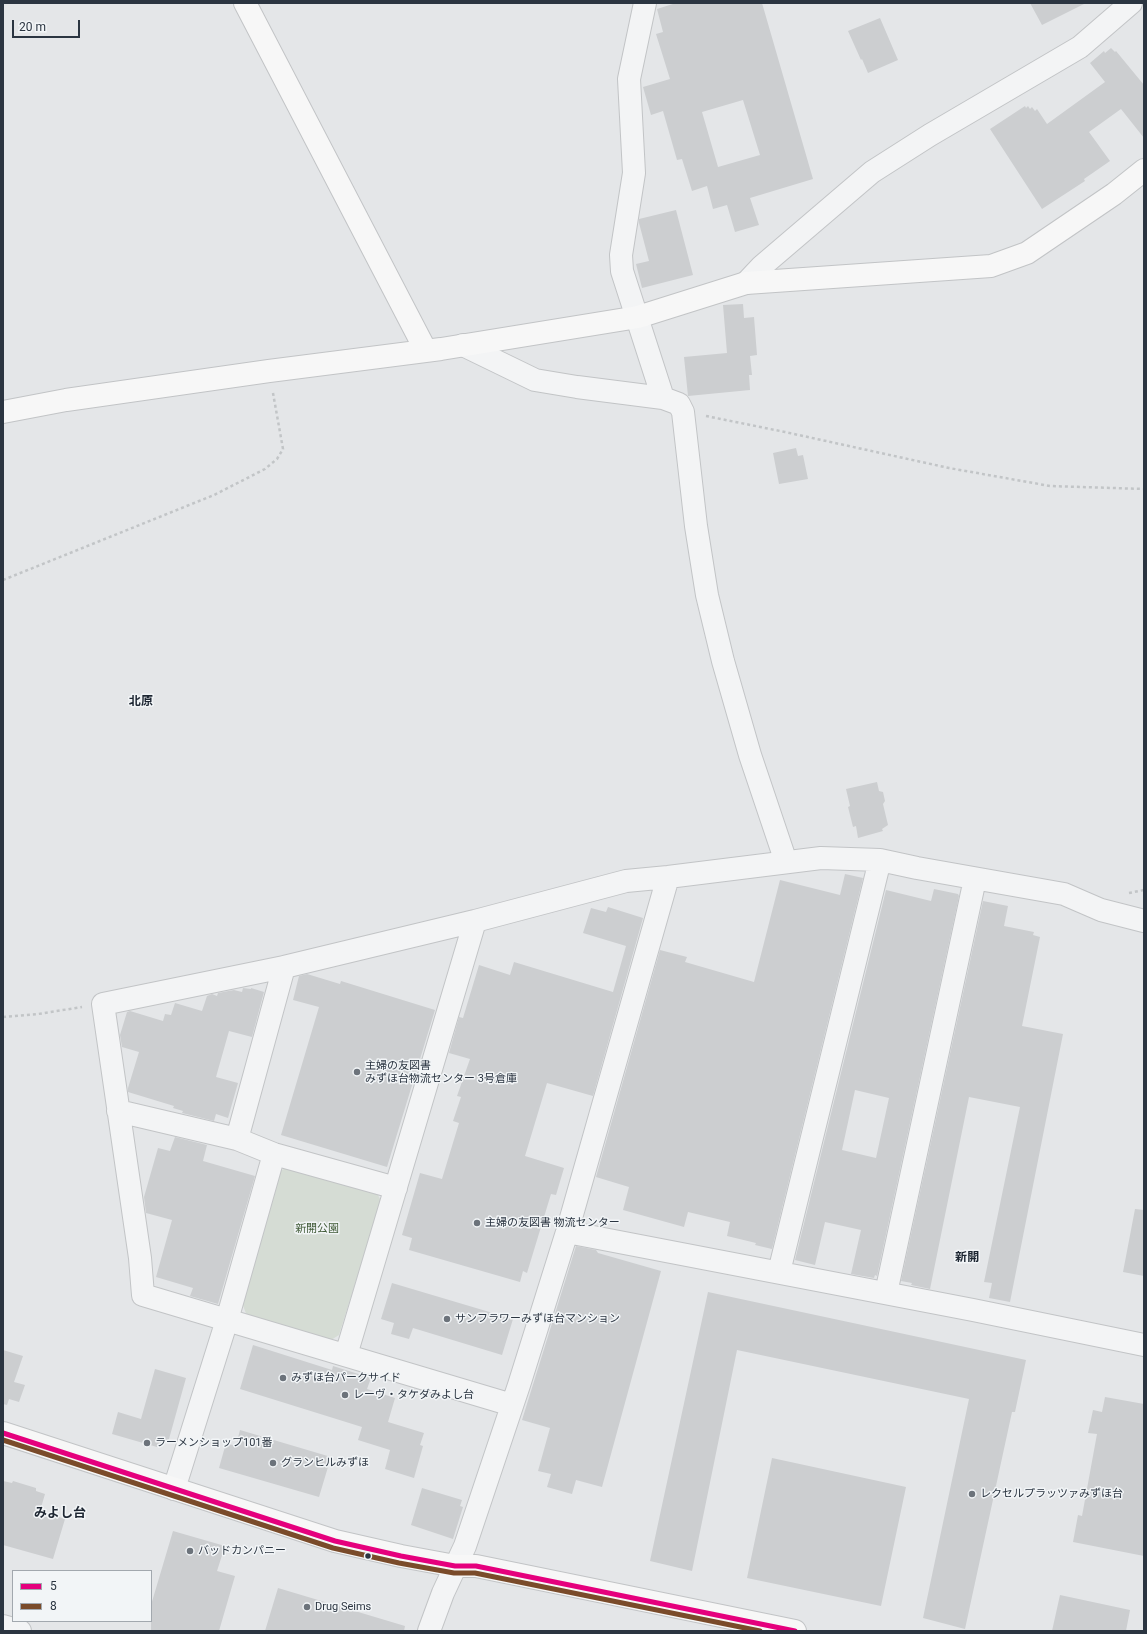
<!DOCTYPE html>
<meta charset="utf-8">
<style>
body{margin:0}
#map{position:relative;width:1147px;height:1634px;overflow:hidden;background:#e4e6e8;font-family:Roboto,sans-serif}
canvas{display:block}
.frame{position:absolute;inset:0;border:4px solid #2b3541;pointer-events:none}
.legend{position:absolute;left:12px;top:1570px;width:140px;height:52px;box-sizing:border-box;background:#f2f5f7;border:1px solid #a2a8ae;margin:0;padding:5px 7px;list-style:none;font-size:12px;color:#2b3541}
.legend li{display:flex;align-items:center;gap:8px;height:20px}
.legend b{width:20px;border:1px solid #a2a8ae}
.scale{position:absolute;left:12px;top:20px;width:68px;height:18px;box-sizing:border-box;border:2px solid #2b3541;border-top:0;padding-left:5px;font-size:12px;line-height:14px;white-space:nowrap;color:#2b3541;-webkit-text-stroke:3px #f2f5f7;paint-order:stroke}
</style>
<div id="map">
<canvas width="1147" height="1634"></canvas>
<div class="frame"></div>
<ul class="legend">
<li><b style="height:5px;background:#e5007d"></b>5</li>
<li><b style="height:5px;background:#7a4b2a"></b>8</li>
</ul>
<div class="scale">20 m</div>
</div>
<script>
const g = document.querySelector('canvas').getContext('2d');
g.lineJoin = 'round';
function paint(path, color) { g.fillStyle = color; g.fill(path, 'evenodd'); }
const shape = rows => new Path2D(rows.map(r => 'M' + r).join(''));
function strokePath(path, color, width, dash) { g.strokeStyle = color; g.lineWidth = width; g.lineCap = dash ? 'butt' : 'round'; g.setLineDash(dash || []); g.stroke(path); }
function write(font, color, halo, rows, align = 'center') {
  g.font = font + ' Roboto,"Noto Sans JP",sans-serif'; g.lineWidth = 3; g.setLineDash([]); g.textBaseline = 'middle'; g.strokeStyle = halo; g.fillStyle = color; for (const [text, x, y, turn = 0] of rows) {
    g.save(); g.translate(x, y); g.rotate((+turn || 0) * Math.PI / 180); g.textAlign = isNaN(turn) ? turn : align; if (halo) g.strokeText(text, 0, 0); g.fillText(text, 0, 0); g.restore();
  }
}
paint(shape([
 [289,1166,376,1191,381,1201,339,1335,331,1340,247,1316,242,1303,280,1171]
]), '#d5dcd4');
paint(shape([
 [676,3,762,3,813,179,750,198,759,225,735,232,727,205,713,209,707,186,692,191,682,159,677,160,663,111,651,115,643,87,670,79,656,34,663,32,657,9],
 [743,100,760,155,718,167,702,112],
 [1030,3,1086,3,1042,25],
 [880,18,898,60,868,73,862,59,861,60,848,31],
 [1111,48,1115,52,1116,51,1144,85,1144,138,1121,109,1089,132,1110,161,1084,179,1085,181,1042,209,990,129,1025,106,1026,108,1028,106,1030,109,1032,107,1035,111,1037,109,1047,124,1105,82,1090,63,1104,51,1105,53],
 [676,210,693,275,642,288,636,264,649,261,639,223,639,219],
 [743,304,744,318,754,317,757,355,750,356,752,375,749,375,750,390,688,396,684,357,727,353,723,305],
 [796,448,798,456,803,455,808,479,779,484,773,453],
 [877,782,879,791,883,792,885,801,883,804,888,825,882,829,883,831,858,838,856,826,853,827,848,807,850,806,846,789],
 [845,874,863,878,772,1249,755,1245,756,1243,727,1236,730,1222,688,1212,684,1227,623,1210,629,1187,596,1177,660,950,687,957,685,962,754,982,780,880,840,895],
 [934,889,958,894,959,896,877,1276,875,1275,874,1278,851,1274,861,1230,825,1222,815,1265,795,1260,886,890,931,901],
 [855,1090,889,1098,876,1158,842,1150],
 [983,901,1008,906,1004,926,1034,932,1033,935,1040,937,1022,1026,1063,1034,1010,1302,989,1298,992,1283,984,1282,1020,1107,969,1097,930,1289,911,1285,912,1283,901,1281],
 [608,907,643,918,593,1096,547,1083,525,1156,564,1168,556,1195,551,1194,527,1273,523,1271,520,1282,409,1250,412,1238,402,1235,420,1173,442,1179,459,1123,453,1121,461,1097,457,1096,470,1059,449,1053,459,1017,463,1018,479,965,510,975,514,962,613,992,626,946,583,933,591,908,606,912],
 [307,974,340,984,341,981,435,1010,387,1167,281,1135,319,1007,293,1000,299,976],
 [243,988,251,989,251,988,264,992,252,1037,229,1031,216,1077,238,1083,228,1118,216,1114,214,1121,182,1113,183,1111,173,1108,174,1106,128,1092,128,1088,139,1052,122,1047,120,1035,127,1012,130,1011,163,1021,165,1014,171,1015,175,1003,202,1011,207,996,212,994,217,996,218,993,234,990,242,992],
 [175,1137,207,1145,203,1161,255,1176,218,1304,190,1296,193,1288,156,1277,172,1220,146,1213,144,1197,158,1148,170,1151],
 [1135,1209,1144,1210,1144,1276,1123,1272],
 [576,1246,596,1250,598,1253,661,1271,602,1487,576,1480,572,1494,547,1487,551,1474,538,1471,550,1428,522,1420],
 [392,1283,513,1319,502,1355,413,1328,409,1339,391,1334,394,1323,381,1319],
 [708,1292,1026,1360,1015,1412,1012,1412,965,1629,923,1618,969,1399,737,1350,692,1571,650,1561],
 [253,1345,332,1370,333,1366,371,1378,367,1389,395,1398,388,1422,424,1433,420,1445,423,1446,414,1478,385,1469,390,1450,358,1440,362,1427,240,1389],
 [3,1350,23,1356,14,1382,25,1385,19,1402,9,1399,7,1405,3,1404],
 [155,1369,186,1378,169,1439,157,1447,112,1434,118,1412,141,1419],
 [1105,1397,1144,1404,1144,1556,1073,1542,1078,1515,1082,1516,1097,1434,1088,1433,1093,1410,1102,1412],
 [240,1430,331,1457,319,1497,219,1468,226,1443,236,1446],
 [772,1458,906,1487,881,1606,747,1578],
 [3,1481,12,1483,13,1481,36,1488,36,1491,45,1494,40,1511,65,1519,53,1559,3,1545],
 [422,1488,462,1500,460,1506,463,1507,453,1539,411,1525],
 [173,1531,225,1546,217,1571,235,1576,219,1631,151,1631,151,1605],
 [278,1588,405,1626,404,1631,265,1631],
 [1060,1595,1130,1610,1126,1631,1052,1631]
]), '#ccced0');
const street = shape([
 [645,3,629,79,634,173,621,255,622,271,663,398],
 [746,283,762,266,872,172,930,135,1080,47,1131,3],
 [463,345,535,380,577,387,663,398,679,404,683,412,696,526,707,595,723,661,750,755,786,862],
 [118,1111,237,1139,274,1154,396,1188],
 [237,1139,284,967],
 [567,1232,973,1310,1144,1345],
 [779,1272,880,860],
 [886,1293,975,879],
 [346,1355,475,921],
 [512,1405,143,1295,140,1258,103,1004,284,967,475,921,626,881,668,877,821,858,880,860,917,868,1064,894,1101,910,1144,921],
 [174,1489,227,1320,274,1154],
 [3,1626,20,1631],
 [429,1631,443,1593,465,1546,519,1385,567,1232,668,877]
]);
const secondary = shape([
 [245,3,426,351],
 [3,412,66,400,269,371,441,349,638,317,746,283,991,266,1027,253,1114,194,1144,170],
 [3,1433,335,1541,401,1556,455,1566,476,1566,795,1631]
]);
strokePath(street, '#c2c4c6', 24);
strokePath(secondary, '#c2c4c6', 24);
strokePath(shape([
 [706,416,785,432,949,468,1050,486,1144,489],
 [3,580,214,495,265,469,277,459,283,449,273,393],
 [1129,893,1144,890],
 [3,1017,38,1014,82,1007]
]), '#c2c5c7', 2.5, [3, 3]);
strokePath(street, '#f3f4f5', 22);
strokePath(secondary, '#f7f7f7', 22);
strokePath(shape([
 [3,1433,335,1541,401,1556,455,1566,476,1566,795,1631]
]), '#e5007d', 5);
strokePath(shape([
 [3,1440,333,1548,399,1563,454,1573,475,1573,760,1631]
]), '#7a4b2a', 5);
for (const [x, y, r, color] of [
 [357,1072,4,"#6c737b"],
 [477,1223,4,"#6c737b"],
 [447,1319,4,"#6c737b"],
 [283,1378,4,"#6c737b"],
 [345,1395,4,"#6c737b"],
 [147,1443,4,"#6c737b"],
 [273,1463,4,"#6c737b"],
 [972,1494,4,"#6c737b"],
 [190,1551,4,"#6c737b"],
 [368,1556,3.5,"#2b3541"],
 [307,1607,4,"#6c737b"]
]) { const dot = new Path2D(); dot.arc(x, y, r, 0, 2 * Math.PI); g.fillStyle = color; g.fill(dot); strokePath(dot, '#f2f5f7', 1.5); }
write('11px', '#2b3541', '#f2f5f7', [
 ["主婦の友図書",365,1066],
 ["みずほ台物流センター 3号倉庫",365,1079],
 ["主婦の友図書 物流センター",485,1223],
 ["サンフラワーみずほ台マンション",455,1319],
 ["みずほ台パークサイド",291,1378],
 ["レーヴ・タケダみよし台",353,1395],
 ["ラーメンショップ101番",155,1443],
 ["グランヒルみずほ",281,1463],
 ["レクセルプラッツァみずほ台",980,1494],
 ["バッドカンパニー",198,1551],
 ["Drug Seims",315,1607]
], 'left');
write('11px', '#425c39', '#f2f5f7', [
 ["新開公園",317,1229]
]);
write('bold 12px', '#1d2632', '#f2f5f7', [
 ["北原",141,702],
 ["新開",967,1258]
]);
write('bold 13px', '#1d2632', '#f2f5f7', [
 ["みよし台",60,1514]
]);
</script>
